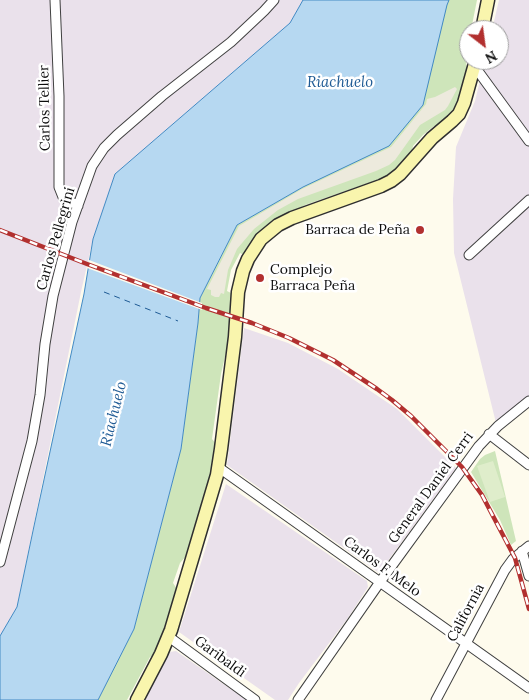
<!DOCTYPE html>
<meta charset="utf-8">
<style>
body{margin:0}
#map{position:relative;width:529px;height:700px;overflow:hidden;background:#fefbed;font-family:Lora,serif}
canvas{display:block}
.north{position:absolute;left:459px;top:20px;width:50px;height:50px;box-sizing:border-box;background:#fff;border:1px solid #9e9e9e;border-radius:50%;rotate:150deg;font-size:14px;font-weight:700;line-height:20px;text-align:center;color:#0d0d0d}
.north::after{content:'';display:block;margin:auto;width:18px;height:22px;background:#b2302f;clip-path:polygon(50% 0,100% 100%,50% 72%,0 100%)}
</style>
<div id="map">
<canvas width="529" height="700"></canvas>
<div class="north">N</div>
</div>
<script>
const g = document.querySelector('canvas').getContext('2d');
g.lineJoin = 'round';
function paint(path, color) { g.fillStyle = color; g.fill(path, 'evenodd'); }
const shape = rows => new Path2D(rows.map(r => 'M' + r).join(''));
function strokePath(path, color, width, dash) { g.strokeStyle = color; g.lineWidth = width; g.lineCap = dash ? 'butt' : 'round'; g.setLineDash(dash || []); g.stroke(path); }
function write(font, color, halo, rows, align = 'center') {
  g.font = font + ' Lora,serif'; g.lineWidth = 5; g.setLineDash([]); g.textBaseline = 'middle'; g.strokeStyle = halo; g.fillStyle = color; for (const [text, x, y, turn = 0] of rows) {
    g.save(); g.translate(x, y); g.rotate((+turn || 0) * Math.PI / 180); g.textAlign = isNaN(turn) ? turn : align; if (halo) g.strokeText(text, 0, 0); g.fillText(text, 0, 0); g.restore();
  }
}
paint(shape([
 [0,0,303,0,290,23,115,174,93,239,81,292,17,607,0,636],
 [499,0,529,0,529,398,496,423,454,253,453,199,456,147,475,101,485,60,499,60,499,30,492,30],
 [244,328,288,343,338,369,397,409,456,468,379,573,227,465],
 [226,484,367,581,368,587,348,618,299,683,288,700,275,700,179,632],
 [176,651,222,683,247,700,145,700,170,652]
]), '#eae1eb');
paint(shape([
 [449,0,477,0,471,30,469,30,469,44,466,61,468,82,450,119,437,128,434,126,423,135,413,146,412,151,397,169,390,175,380,179,305,205,283,218,244,255,240,253,231,270,227,291,231,293,229,339,221,374,212,439,217,445,212,471,188,554,180,563,173,583,177,589,157,654,150,657,127,700,98,700,134,629,181,449,198,323,200,298,237,225,303,187],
 [495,451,516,541,511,545,500,520,471,472,480,459,485,455]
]), '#cee5ba');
paint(shape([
 [493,461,505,497,490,502,477,466]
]), '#dfedcb');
paint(shape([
 [455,87,457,89,448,106,445,110,420,125,395,160,389,165,376,171,298,199,278,210,254,229,237,249,228,270,224,294,221,293,219,297,215,297,211,295,211,290,207,289,239,226,302,189,391,147,426,104,427,99,435,97]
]), '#edeadd');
const water = shape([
 [303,0,449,0,447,5,423,105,389,146,303,187,237,225,200,298,198,323,181,449,134,629,98,700,0,700,0,636,17,607,34,526,84,294,93,239,115,174,290,23,303,0]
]);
paint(water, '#b6d8f1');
strokePath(water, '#4289c3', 1);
paint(shape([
 [89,260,202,303,202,310,87,268]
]), '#fefbed');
strokePath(shape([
 [104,292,178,321]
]), '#1f5b95', 1, [6, 5]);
const minor = shape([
 [55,0,59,96,59,187,63,197,78,206],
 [475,67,529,141],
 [469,255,529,200],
 [489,434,529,465],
 [218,467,529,688],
 [522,551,529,576],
 [0,562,32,441,40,395,45,344,53,296,72,222,92,166,104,148,117,135,162,96,231,42,264,11,274,0],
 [169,637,255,700],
 [298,700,380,582,479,446,498,426,529,401],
 [436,700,505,570,513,559,529,546]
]);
const secondary = shape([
 [482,30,488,0],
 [137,700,161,654,171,630,217,475,221,449,235,337,238,292,243,271,248,259,261,239,278,225,292,218,381,186,391,181,400,174,432,138,452,121,459,114,464,103,476,60]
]);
strokePath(minor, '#404040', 11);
strokePath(secondary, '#2f2f2f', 15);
strokePath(minor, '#fff', 9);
strokePath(secondary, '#f9f5ad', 12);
const rail = shape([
 [0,230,87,264,206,308,252,323,289,338,333,360,377,389,392,400,411,416,462,467,482,495,515,558,529,609]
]);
strokePath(rail, '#b2302f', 4.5);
strokePath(rail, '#fff', 2.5, [8]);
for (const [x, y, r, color] of [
 [420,230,5,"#b2302f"],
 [260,278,5,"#b2302f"]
]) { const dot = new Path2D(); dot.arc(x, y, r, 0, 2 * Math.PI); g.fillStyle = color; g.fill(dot); strokePath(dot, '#fff', 2); }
write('14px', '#0d0d0d', '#fff', [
 ["Carlos Tellier",45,108,-91],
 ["Carlos Pellegrini",56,239,-74],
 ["General Daniel Cerri",431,488,-54],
 ["Carlos F. Melo",382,567,36],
 ["California",466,613,-62],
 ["Garibaldi",220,657,36]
]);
write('14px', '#0d0d0d', '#fff', [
 ["Barraca de Peña",410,230],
 ["Complejo",270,270,"left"],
 ["Barraca Peña",270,286,"left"]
], 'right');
write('italic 15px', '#1f5b95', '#fff', [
 ["Riachuelo",340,83],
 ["Riachuelo",114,414,-76]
]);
</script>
